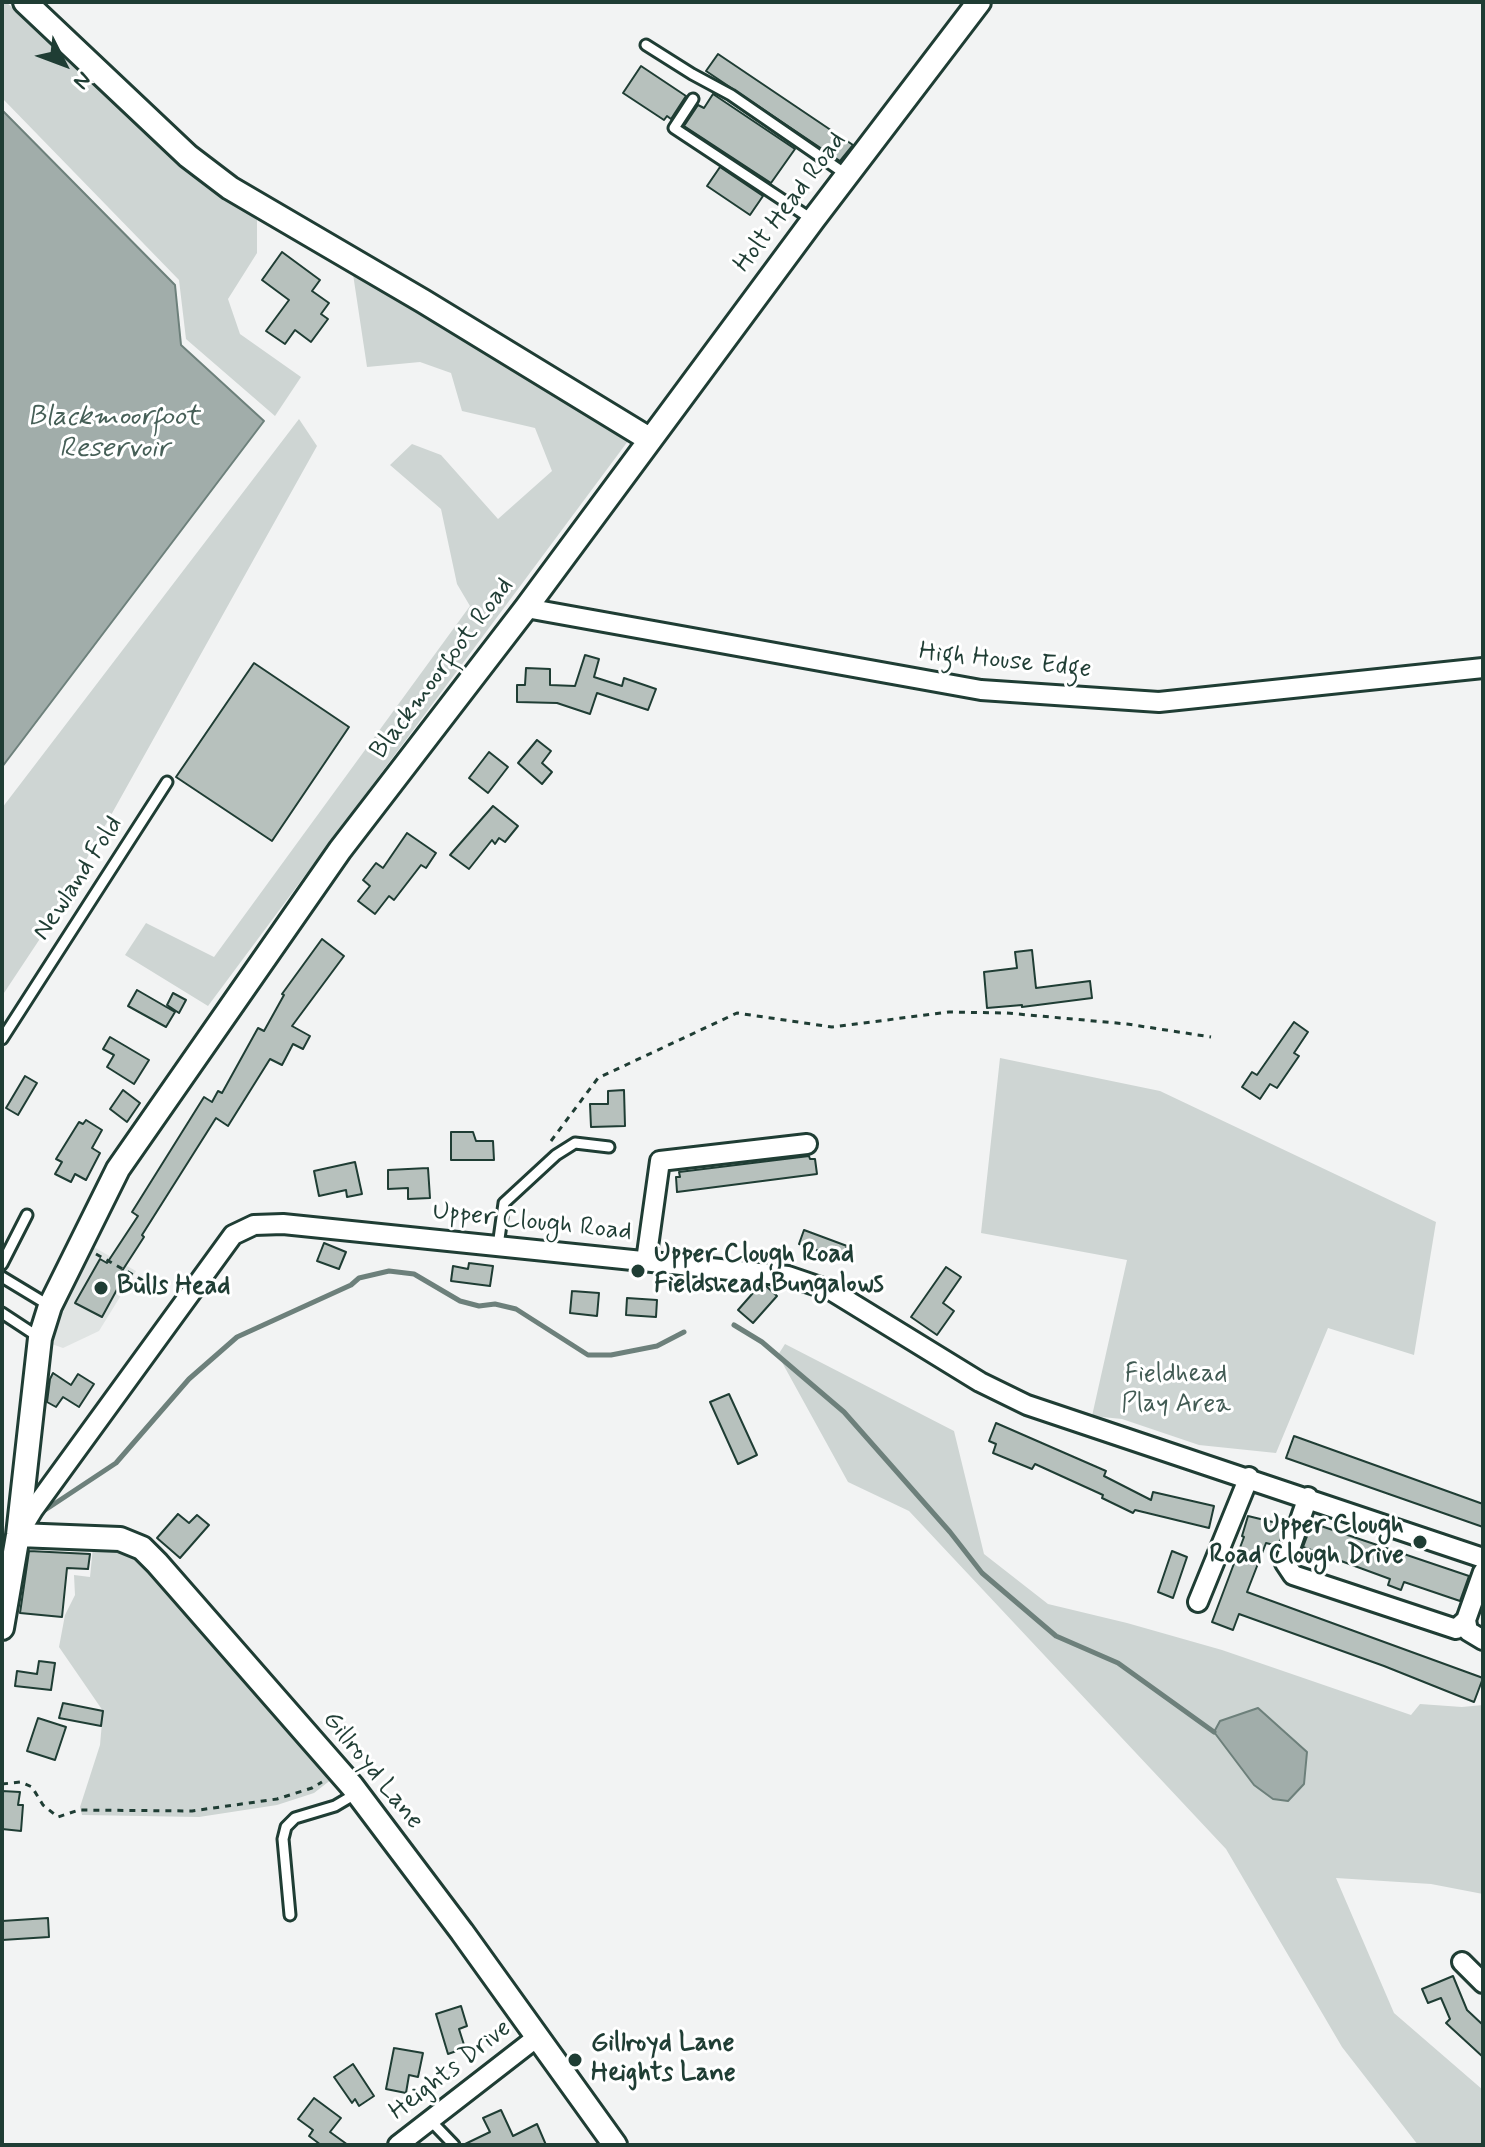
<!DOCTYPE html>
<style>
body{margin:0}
#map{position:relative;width:1485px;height:2147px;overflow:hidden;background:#f2f3f3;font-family:Mynerve,sans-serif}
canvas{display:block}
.frame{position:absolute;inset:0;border:4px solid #1f3d34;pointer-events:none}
.north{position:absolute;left:24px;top:24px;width:80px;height:80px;-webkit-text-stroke:6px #fff;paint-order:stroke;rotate:132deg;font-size:22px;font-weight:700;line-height:32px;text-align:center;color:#1f3d34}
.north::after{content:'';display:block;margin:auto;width:28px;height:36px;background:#1f3d34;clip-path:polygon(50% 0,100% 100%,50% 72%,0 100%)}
</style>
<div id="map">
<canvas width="1485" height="2147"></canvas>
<div class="frame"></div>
<div class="north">N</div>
</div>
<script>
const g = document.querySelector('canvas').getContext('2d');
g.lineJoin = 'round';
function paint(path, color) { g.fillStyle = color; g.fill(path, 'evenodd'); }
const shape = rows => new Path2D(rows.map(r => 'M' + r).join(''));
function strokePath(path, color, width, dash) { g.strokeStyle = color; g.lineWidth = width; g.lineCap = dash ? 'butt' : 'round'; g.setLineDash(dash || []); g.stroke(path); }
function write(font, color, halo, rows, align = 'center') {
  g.font = font + ' Mynerve,sans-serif'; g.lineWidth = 6; g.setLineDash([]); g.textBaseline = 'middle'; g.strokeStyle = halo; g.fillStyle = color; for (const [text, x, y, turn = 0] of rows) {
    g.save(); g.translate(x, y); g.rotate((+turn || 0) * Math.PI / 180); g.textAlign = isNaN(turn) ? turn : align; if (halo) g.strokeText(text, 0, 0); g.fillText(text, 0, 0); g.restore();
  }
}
paint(shape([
 [90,1245,136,1271,99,1331,63,1348,49,1343]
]), '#e0e4e3');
paint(shape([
 [2,2,6,2,193,170,257,220,257,253,228,299,240,334,301,377,275,416,186,339,179,280,2,98],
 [353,274,628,441,208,1006,125,955,146,923,214,957,470,606,457,584,441,509,390,465,412,444,441,455,498,519,552,471,535,428,462,411,451,373,420,362,367,367],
 [299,419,317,446,53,919,2,996,2,808],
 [1000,1058,1160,1091,1436,1222,1414,1355,1328,1328,1276,1453,1199,1445,1122,1419,1092,1416,1127,1260,981,1233],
 [785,1344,954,1431,984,1554,1048,1604,1127,1623,1222,1650,1411,1715,1420,1704,1462,1707,1483,1705,1483,1894,1431,1884,1336,1878,1394,2013,1483,2090,1483,2145,1418,2145,1342,2047,1226,1849,909,1511,848,1482,778,1355],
 [109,1545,128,1552,235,1668,332,1779,314,1793,277,1805,199,1817,82,1815,80,1807,100,1745,103,1711,59,1647,65,1615,75,1595,74,1575,90,1577,93,1547]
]), '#ced5d3');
const water = shape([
 [2,110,175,285,181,345,264,421,2,767,2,110],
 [1258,1708,1307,1752,1304,1784,1288,1801,1273,1799,1254,1785,1214,1732,1220,1721,1258,1708]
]);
paint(water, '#a1adaa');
strokePath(water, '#6d807b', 2);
strokePath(shape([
 [734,1325,762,1342,844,1412,950,1532,982,1573,1056,1636,1118,1663,1214,1732],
 [39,1514,116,1463,189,1379,237,1337,351,1285,359,1278,389,1271,414,1274,460,1301,479,1306,495,1304,516,1309,588,1355,611,1355,657,1346,684,1332]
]), '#6d807b', 5);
const building = shape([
 [718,54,853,145,840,161,706,71,718,54],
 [641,66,686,96,671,119,667,116,664,120,623,93,641,66],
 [713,94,795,149,771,183,684,126,698,105,704,108,713,94],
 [720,167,763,196,750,215,707,186,720,167],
 [282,252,320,280,312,291,329,303,321,314,328,319,311,342,295,330,285,344,266,331,289,300,262,280,282,252],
 [585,655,599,659,594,677,622,686,624,678,656,689,648,710,597,693,590,714,557,703,517,702,517,685,525,685,526,668,550,669,550,685,575,686,585,655],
 [254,663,349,727,272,841,176,777,254,663],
 [537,740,551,751,542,763,552,772,542,784,518,763,537,740],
 [489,752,508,767,488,793,469,778,489,752],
 [493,806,518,826,505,842,499,838,495,844,492,840,469,869,450,855,493,806],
 [407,833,436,853,426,868,421,865,394,900,389,896,375,914,358,901,370,886,363,880,376,863,383,868,407,833],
 [322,939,344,956,292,1026,310,1036,303,1049,293,1044,282,1065,270,1059,228,1126,216,1118,142,1235,144,1237,122,1271,126,1273,102,1317,75,1303,100,1259,107,1263,138,1216,132,1212,204,1097,212,1102,218,1091,222,1093,258,1028,264,1031,284,995,282,994,322,939],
 [1032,950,1036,988,1090,981,1092,998,1022,1007,1022,1005,987,1008,984,972,1017,968,1015,952,1032,950],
 [137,990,175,1012,166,1027,128,1006,137,990],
 [173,993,186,1000,179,1013,167,1005,173,993],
 [1294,1022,1308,1032,1294,1053,1299,1056,1277,1088,1270,1084,1260,1099,1242,1087,1252,1072,1257,1075,1294,1022],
 [110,1037,149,1060,134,1084,107,1067,114,1055,103,1049,110,1037],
 [25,1076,37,1083,18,1115,6,1108,25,1076],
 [123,1090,140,1103,127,1122,110,1109,123,1090],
 [624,1090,625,1126,591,1127,590,1104,608,1104,608,1091,624,1090],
 [86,1120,102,1130,92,1148,100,1153,86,1180,75,1174,71,1182,55,1174,62,1162,56,1159,79,1122,83,1124,86,1120],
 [451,1132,473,1132,476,1141,493,1141,494,1160,451,1160,451,1132],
 [809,1156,810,1159,815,1159,817,1174,677,1192,676,1177,680,1177,679,1172,809,1156],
 [355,1162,362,1194,347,1197,346,1190,319,1196,314,1171,355,1162],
 [428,1168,430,1198,408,1199,408,1188,388,1189,388,1170,428,1168],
 [804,1230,847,1246,842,1259,799,1244,804,1230],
 [324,1243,346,1252,339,1269,317,1261,324,1243],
 [469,1263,493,1266,490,1286,451,1281,453,1266,468,1269,469,1263],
 [946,1267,961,1277,943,1303,954,1311,937,1335,911,1317,946,1267],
 [760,1285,766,1286,777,1296,753,1323,738,1310,760,1285],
 [572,1291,599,1293,597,1316,570,1313,572,1291],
 [627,1298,657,1300,656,1317,626,1315,627,1298],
 [53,1373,71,1385,78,1374,94,1384,79,1407,63,1397,56,1407,47,1402,50,1379,53,1373],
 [729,1394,757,1455,738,1464,710,1402,729,1394],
 [996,1423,1106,1471,1104,1476,1151,1500,1153,1492,1214,1506,1209,1528,1135,1510,1133,1513,1102,1498,1103,1495,1035,1464,1032,1469,993,1453,996,1444,989,1441,996,1423],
 [1294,1436,1483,1504,1483,1527,1286,1458,1294,1436],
 [178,1514,189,1523,197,1515,209,1525,180,1558,157,1538,178,1514],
 [1248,1516,1285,1525,1278,1546,1266,1543,1247,1592,1483,1678,1474,1702,1384,1666,1239,1614,1233,1630,1212,1622,1244,1537,1242,1536,1248,1516],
 [1312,1523,1469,1576,1460,1601,1404,1582,1401,1590,1388,1585,1390,1579,1303,1547,1312,1523],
 [29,1551,90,1554,88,1569,67,1568,62,1617,20,1613,29,1551],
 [1172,1551,1187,1557,1173,1598,1158,1592,1172,1551],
 [39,1661,55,1663,51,1690,15,1686,17,1671,37,1674,39,1661],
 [63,1703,103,1711,101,1726,59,1718,63,1703],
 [38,1718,66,1727,55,1760,27,1751,38,1718],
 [2,1791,20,1792,18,1805,23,1805,21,1831,2,1829,2,1791],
 [48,1918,49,1937,2,1940,2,1921,48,1918],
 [1453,1976,1467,2010,1483,2025,1483,2057,1446,2023,1450,2019,1441,1998,1428,2003,1422,1989,1453,1976],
 [461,2006,467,2026,459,2029,465,2048,448,2054,436,2014,461,2006],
 [394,2048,423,2053,418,2077,409,2075,406,2093,386,2089,394,2048],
 [353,2064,374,2096,359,2106,355,2099,352,2103,334,2077,353,2064],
 [314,2098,341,2118,330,2132,348,2145,321,2145,309,2136,313,2130,298,2119,314,2098],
 [501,2110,513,2136,537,2124,546,2145,463,2145,490,2132,483,2118,501,2110]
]);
paint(building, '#b7c1bd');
strokePath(building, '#1f3d34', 2);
const service = shape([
 [646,45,692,74,731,95,847,175],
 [693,99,674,128,813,220],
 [2,1039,167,782],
 [498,1246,504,1203,556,1155,575,1143,609,1147],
 [2,1264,27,1215],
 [2,1277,50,1306],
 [2,1313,40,1338],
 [290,1915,283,1839,286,1827,295,1818,335,1806,357,1793],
 [429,2119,454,2145]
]);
const minor = shape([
 [526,608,981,690,1159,702,1483,668],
 [646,1261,660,1161,807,1144],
 [1308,1497,1285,1563,1293,1575,1456,1629,1466,1620,1483,1572],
 [19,1533,33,1510,233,1235,254,1225,283,1224,788,1276,832,1291,980,1382,1027,1405,1483,1558],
 [1198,1602,1249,1477],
 [1466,1620,1468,1631,1483,1640],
 [1462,1962,1483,1983],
 [398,2145,536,2038]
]);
const tertiary = shape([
 [25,2,188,156,230,188,423,301,649,439],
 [18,1535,120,1539,142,1548,157,1563,352,1786,462,1932,615,2145],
 [2,1628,18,1535,40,1338,50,1306,118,1169,340,850,526,608,813,220,979,2]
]);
strokePath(service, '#1f3d34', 15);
strokePath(minor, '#1f3d34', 24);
strokePath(tertiary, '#1f3d34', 28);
strokePath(shape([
 [551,1141,598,1078,737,1013,832,1027,949,1012,1007,1013,1127,1024,1211,1037],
 [96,1254,169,1295],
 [2,1784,21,1782,32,1787,43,1805,58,1817,79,1810,192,1811,277,1799,312,1788,322,1782]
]), '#1f3d34', 3, [6, 6]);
strokePath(service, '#fff', 9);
strokePath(minor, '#fff', 18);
strokePath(tertiary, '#fff', 22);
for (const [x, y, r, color] of [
 [638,1271,8,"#1f3d34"],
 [101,1288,8,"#1f3d34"],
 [1420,1542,8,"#1f3d34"],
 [575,2060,8,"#1f3d34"]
]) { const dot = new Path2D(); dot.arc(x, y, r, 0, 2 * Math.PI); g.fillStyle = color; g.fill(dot); strokePath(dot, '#fff', 3); }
write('26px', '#1f3d34', '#fff', [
 ["Holt Head Road",791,203,-53],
 ["High House Edge",1005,662,6],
 ["Blackmoorfoot Road",443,669,-53],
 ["Newland Fold",79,879,-57],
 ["Upper Clough Road",532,1223,6],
 ["Gillroyd Lane",372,1771,51],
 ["Heights Drive",451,2071,-38]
]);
write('bold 26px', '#1f3d34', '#fff', [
 ["Upper Clough Road",654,1256],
 ["Fieldshead Bungalows",654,1286],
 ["Bulls Head",117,1288],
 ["Upper Clough",1404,1527,"right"],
 ["Road Clough Drive",1404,1557,"right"],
 ["Gillroyd Lane",591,2045],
 ["Heights Lane",591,2075]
], 'left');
write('26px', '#425b54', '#fff', [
 ["Fieldhead",1176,1376],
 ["Play Area",1176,1406]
]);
write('italic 28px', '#465f57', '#fff', [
 ["Blackmoorfoot",114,418],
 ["Reservoir",114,450]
]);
</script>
